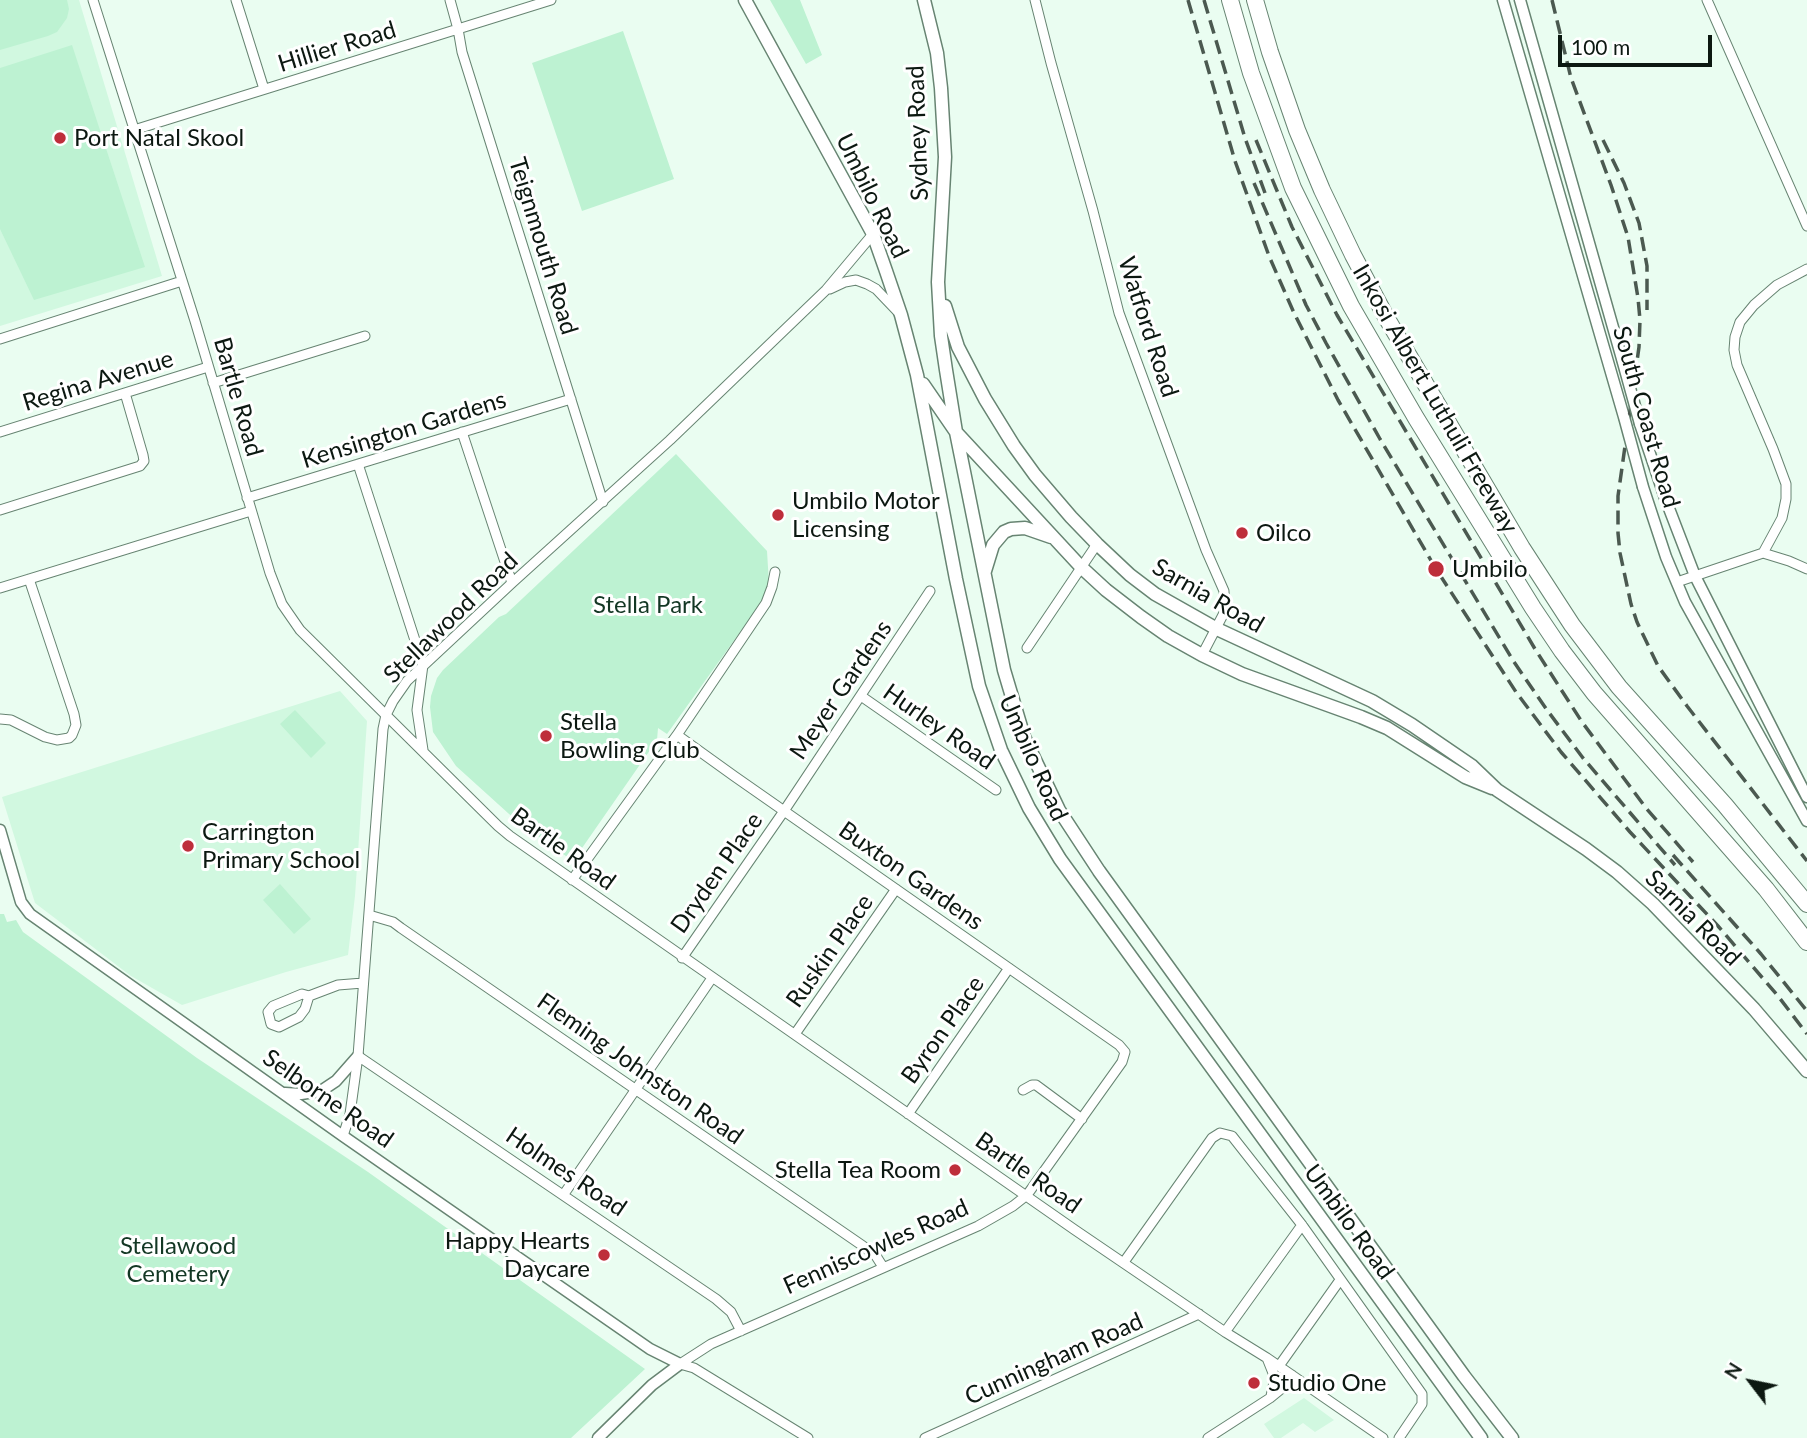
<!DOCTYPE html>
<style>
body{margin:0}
#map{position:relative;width:1807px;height:1438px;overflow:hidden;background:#eafdf1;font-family:Lato,sans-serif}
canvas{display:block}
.north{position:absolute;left:1716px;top:1347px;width:70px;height:70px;-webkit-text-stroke:5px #fff;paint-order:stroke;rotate:302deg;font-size:19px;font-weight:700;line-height:28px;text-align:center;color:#0c1811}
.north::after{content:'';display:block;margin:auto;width:24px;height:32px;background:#0c1811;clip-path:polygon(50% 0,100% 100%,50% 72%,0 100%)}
.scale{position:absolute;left:1558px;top:35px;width:154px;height:32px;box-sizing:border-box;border:4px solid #0c1811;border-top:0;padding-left:9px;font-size:21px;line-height:24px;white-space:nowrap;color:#0c1811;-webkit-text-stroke:5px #fff;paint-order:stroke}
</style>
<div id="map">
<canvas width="1807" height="1438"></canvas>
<div class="north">N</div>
<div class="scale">100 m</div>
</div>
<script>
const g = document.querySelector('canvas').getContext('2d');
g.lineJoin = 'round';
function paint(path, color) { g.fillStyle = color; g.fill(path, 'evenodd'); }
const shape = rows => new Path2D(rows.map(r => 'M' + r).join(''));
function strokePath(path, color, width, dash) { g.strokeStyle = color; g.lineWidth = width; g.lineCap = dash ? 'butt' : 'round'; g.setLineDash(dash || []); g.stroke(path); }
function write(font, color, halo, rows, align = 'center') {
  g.font = font + ' Lato,sans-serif'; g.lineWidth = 6; g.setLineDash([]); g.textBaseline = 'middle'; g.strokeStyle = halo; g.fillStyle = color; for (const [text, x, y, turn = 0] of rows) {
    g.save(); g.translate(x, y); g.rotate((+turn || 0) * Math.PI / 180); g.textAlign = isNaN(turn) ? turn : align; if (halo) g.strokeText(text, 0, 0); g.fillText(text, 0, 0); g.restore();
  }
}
paint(shape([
 [0,0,79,0,162,276,0,326],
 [340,691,367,721,355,896,348,955,286,972,182,1005,131,976,35,903,2,797],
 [1304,1398,1334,1420,1315,1432,1303,1423,1281,1438,1274,1438,1264,1424]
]), '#d1f8e0');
paint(shape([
 [0,0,67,0,69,9,67,18,57,32,48,36,0,50],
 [770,0,800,0,822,55,806,64],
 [623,31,674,179,582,211,532,63],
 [72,45,145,267,34,300,0,229,0,68],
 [676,454,767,551,769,584,763,600,667,734,658,728,657,740,573,861,519,823,456,766,433,732,430,707,431,696,437,678,443,670,499,617,506,614],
 [295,710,326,743,311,758,280,724],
 [280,884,311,919,294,934,263,900],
 [0,914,4,914,7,922,16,920,23,932,197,1058,368,1172,645,1369,571,1438,0,1438]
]), '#bdf2d2');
const minor = shape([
 [93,0,195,321,270,573,282,604,300,630,498,826,510,836,1075,1230,1225,1332,1267,1358,1383,1438],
 [236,0,264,89],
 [450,0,458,29,462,52,603,502],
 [1035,0,1051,63,1093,211,1119,313,1206,550,1224,591,1225,611,1202,655],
 [1707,0,1807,226],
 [134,130,551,0],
 [830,289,845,282,856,280,867,284,876,289,897,311],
 [0,339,182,281],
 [213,383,365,336],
 [0,432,208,367],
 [462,432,512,583],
 [358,464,423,665,417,710,423,750],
 [247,498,571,399],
 [0,510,140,466,144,461,143,455,125,393],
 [1763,553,1782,518,1786,499,1786,484,1773,449,1737,365,1734,350,1735,337,1740,322,1754,305,1777,285,1807,269],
 [1677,582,1763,553,1789,561,1807,569],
 [0,588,251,511],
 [1027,648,1097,544],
 [861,696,996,790],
 [0,719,11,720,45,737,57,740,69,738,72,735,76,725,74,714,29,579],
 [677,735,734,776,1119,1045,1125,1052,1122,1062,1027,1195,1013,1206,978,1226,711,1344,680,1364],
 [572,880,677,735,766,603,772,587,775,572],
 [369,915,393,922,401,928,863,1246,876,1256,883,1267],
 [682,958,784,811,930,591],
 [309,996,305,1009,299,1017,279,1027,271,1024,268,1012,273,1006,302,994,309,996,338,985,363,983],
 [795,1034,896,889],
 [358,1056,716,1299,731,1312,741,1331],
 [1023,1090,1032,1085,1036,1085,1082,1119],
 [908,1114,1009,968],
 [343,1136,350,1114,358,1056,383,729,386,715,393,701,407,681,512,583,670,440,826,290,873,234],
 [564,1194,712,978],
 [1124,1262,1212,1138,1220,1133,1232,1136,1302,1225,1422,1394,1422,1404,1399,1438],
 [1225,1332,1302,1225],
 [1267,1358,1275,1378,1271,1396],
 [680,1364,694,1368,808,1438],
 [1279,1366,1340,1280],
 [925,1438,1199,1314],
 [1208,1438,1270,1398,1281,1389,1292,1375]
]);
const tertiary = shape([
 [1503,0,1624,417],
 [1520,0,1622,359],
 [1640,424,1665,498,1695,576,1807,797],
 [1643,487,1666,557,1685,602,1807,821],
 [0,830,21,902,30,914,343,1136,650,1349,680,1364],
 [285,1093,301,1094,321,1091,336,1081,358,1056],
 [598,1438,652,1385,680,1364]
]);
const secondary = shape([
 [745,0,873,234,886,271,901,315,917,375,956,579,979,686,1001,750,1029,808,1060,859,1481,1438],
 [924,0,937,53,941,88,945,157,938,282,941,336,946,370,956,432,1004,670,1024,737,1059,810,1099,871,1464,1376,1512,1438],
 [945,306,958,347,985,399,1014,446,1035,475,1071,517,1097,544,1130,575,1155,594,1217,629,1372,701,1412,725,1472,766,1497,790,1586,849,1617,872,1653,904,1754,1009,1807,1071],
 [923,384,956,432,1081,567,1106,590,1141,617,1168,636,1202,655,1242,674,1361,717,1387,728,1465,777,1492,788],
 [985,571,993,545,1004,532,1011,529,1025,528,1051,537]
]);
const motorway = shape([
 [1230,0,1251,73,1293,188,1351,306,1416,418,1533,608,1562,651,1594,693,1766,889,1807,942],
 [1255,0,1270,52,1297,130,1322,190,1353,255,1386,317,1522,548,1572,625,1619,687,1725,805,1807,904]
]);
strokePath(minor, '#678472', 11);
strokePath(tertiary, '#678472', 13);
strokePath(secondary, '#678472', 15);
strokePath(motorway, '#678472', 18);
strokePath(minor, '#fff', 9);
strokePath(tertiary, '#fff', 10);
strokePath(secondary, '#fff', 12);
strokePath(motorway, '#fff', 16);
strokePath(shape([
 [1188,0,1235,161,1269,256,1294,313,1338,400,1436,569,1516,692,1561,752,1630,832,1718,926,1778,996,1807,1034],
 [1204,0,1245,138,1265,193],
 [1552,0,1571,78,1611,185,1628,237,1638,298,1640,320,1639,347,1618,496,1618,533,1620,553,1631,604,1637,622,1658,666,1687,706,1807,861],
 [1256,140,1292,227,1337,315,1535,649,1582,722,1646,808,1693,862],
 [1603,140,1624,183,1639,223,1647,266,1647,310],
 [1254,183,1306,305,1326,343,1380,439,1514,662,1547,710,1583,758,1675,865],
 [1673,855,1761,954,1807,1011]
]), '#4b5950', 3.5, [14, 7]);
const tertiaryBridge = shape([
 [1622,359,1640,424],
 [1624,417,1643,487]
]);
strokePath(tertiaryBridge, '#678472', 13, []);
strokePath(tertiaryBridge, '#fff', 10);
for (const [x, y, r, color] of [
 [60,138,7,"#be2e3b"],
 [778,515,7,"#be2e3b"],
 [1242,533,7,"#be2e3b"],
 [1436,569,9,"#be2e3b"],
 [546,736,7,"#be2e3b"],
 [188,846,7,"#be2e3b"],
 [955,1170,7,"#be2e3b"],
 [604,1255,7,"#be2e3b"],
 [1254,1383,7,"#be2e3b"]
]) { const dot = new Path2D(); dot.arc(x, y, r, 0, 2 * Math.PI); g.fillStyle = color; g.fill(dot); strokePath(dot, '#fff', 2.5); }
write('24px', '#0c1811', '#fff', [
 ["Hillier Road",337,47,-17],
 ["Sydney Road",918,133,-92],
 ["Umbilo Road",872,196,64],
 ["Teignmouth Road",543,246,73],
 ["Watford Road",1148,327,72],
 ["Regina Avenue",98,381,-17],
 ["Bartle Road",238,397,74],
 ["Inkosi Albert Luthuli Freeway",1435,399,60],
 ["South Coast Road",1646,417,74],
 ["Kensington Gardens",404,430,-17],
 ["Sarnia Road",1208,596,30],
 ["Stellawood Road",451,618,-44],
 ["Meyer Gardens",841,690,-56],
 ["Hurley Road",939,727,35],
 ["Umbilo Road",1033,758,66],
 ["Bartle Road",563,849,36],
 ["Dryden Place",717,873,-55],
 ["Buxton Gardens",911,876,35],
 ["Sarnia Road",1693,918,45],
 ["Ruskin Place",830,951,-55],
 ["Byron Place",943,1030,-55],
 ["Fleming Johnston Road",640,1069,35],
 ["Selborne Road",328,1099,35],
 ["Holmes Road",566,1172,34],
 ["Bartle Road",1028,1173,35],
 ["Umbilo Road",1349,1222,54],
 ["Fenniscowles Road",876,1247,-24],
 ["Cunningham Road",1054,1359,-24]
]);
write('24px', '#0c1811', '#fff', [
 ["Port Natal Skool",74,138],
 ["Umbilo Motor",792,501],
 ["Licensing",792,529],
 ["Oilco",1256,533],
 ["Umbilo",1452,569],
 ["Stella",560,722],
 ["Bowling Club",560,750],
 ["Carrington",202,832],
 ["Primary School",202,860],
 ["Stella Tea Room",941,1170,"right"],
 ["Happy Hearts",590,1241,"right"],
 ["Daycare",590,1269,"right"],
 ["Studio One",1268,1383]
], 'left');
write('24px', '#133724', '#fff', [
 ["Stella Park",648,605],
 ["Stellawood",178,1246],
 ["Cemetery",178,1274]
]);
</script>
